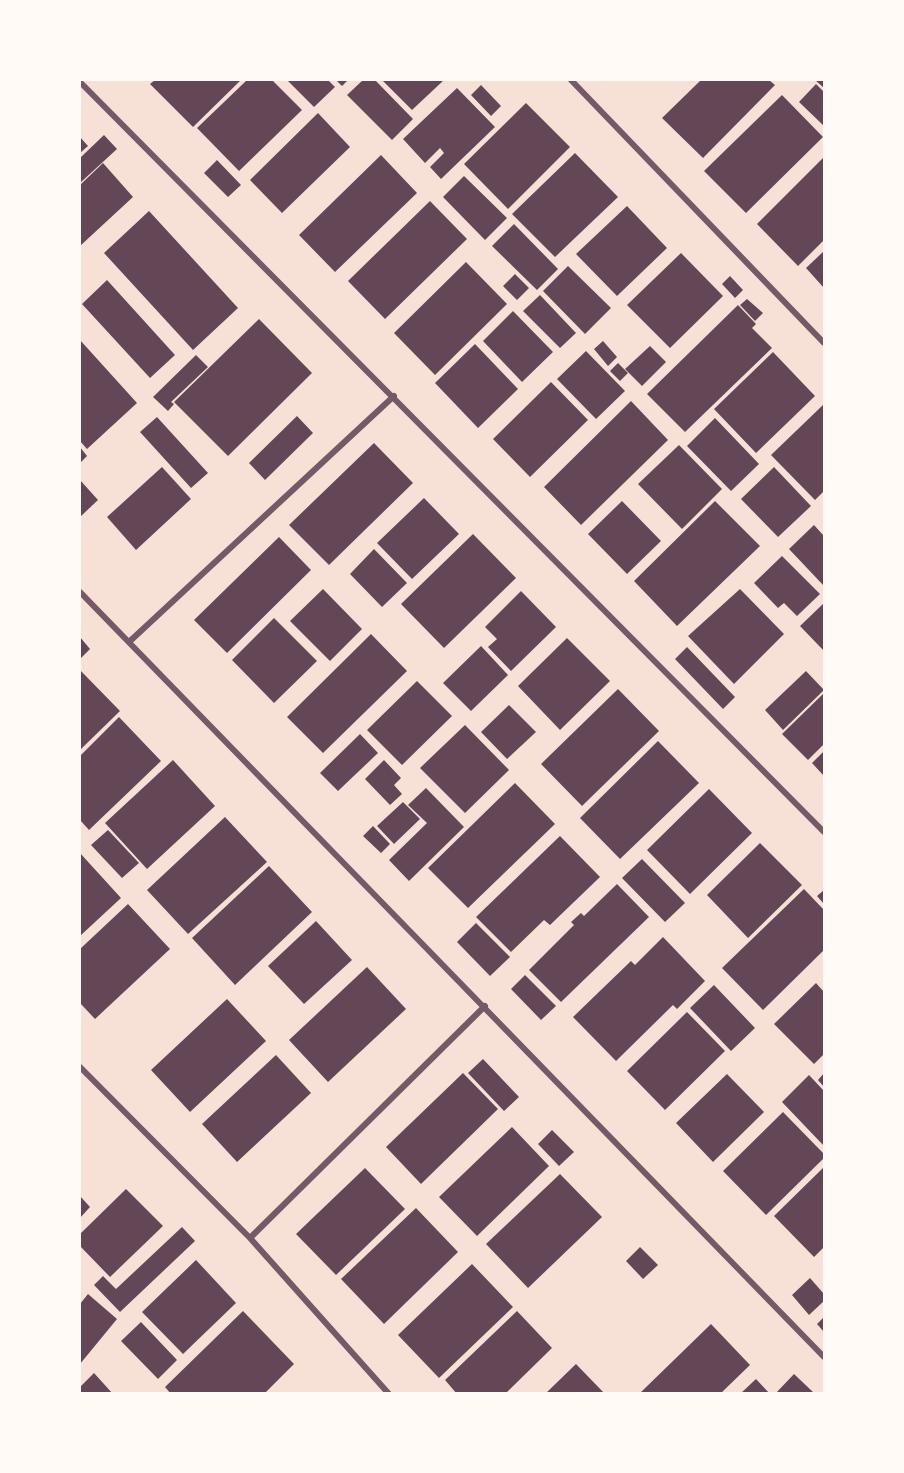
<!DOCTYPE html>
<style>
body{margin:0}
#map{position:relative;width:904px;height:1473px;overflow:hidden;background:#f7e1d7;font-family:Montserrat,sans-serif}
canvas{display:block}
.frame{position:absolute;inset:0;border:81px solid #fffaf5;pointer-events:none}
</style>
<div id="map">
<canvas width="904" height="1473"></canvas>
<div class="frame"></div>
</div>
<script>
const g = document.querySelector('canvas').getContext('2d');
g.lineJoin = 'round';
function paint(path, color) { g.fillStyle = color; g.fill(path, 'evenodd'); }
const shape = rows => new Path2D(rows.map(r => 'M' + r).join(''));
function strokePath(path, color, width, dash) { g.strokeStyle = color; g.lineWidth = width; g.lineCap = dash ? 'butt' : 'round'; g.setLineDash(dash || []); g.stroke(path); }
paint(shape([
 [155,80,241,80,193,127,150,84],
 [247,80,272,80,302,110,239,171,197,128],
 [287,80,328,80,335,87,314,107],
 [336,80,348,80,342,86],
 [363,80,375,80,413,119,392,140,347,95],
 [382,80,444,80,412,110],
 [701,80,769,80,775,85,703,158,662,118],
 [815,80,824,80,824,88],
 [816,84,824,92,824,126,799,102],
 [481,85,501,106,491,116,471,95],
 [457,88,495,127,441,179,430,167,444,153,440,148,425,163,403,139],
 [782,95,823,137,746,213,704,171],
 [526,103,570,147,508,209,464,164],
 [318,113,350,147,282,213,250,180],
 [104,135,117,149,80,183,80,158],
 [80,137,88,146,80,153],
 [575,153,618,197,555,257,512,214],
 [381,155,417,193,335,272,299,235],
 [824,157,824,240,798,266,757,224],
 [217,160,241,185,228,197,204,173],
 [103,163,133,197,80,246,80,185],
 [464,176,507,218,485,240,443,197],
 [430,201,467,239,385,319,348,281],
 [627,206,667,248,617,296,576,254],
 [149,211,238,308,193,350,104,253],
 [514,224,558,269,537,290,492,246],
 [824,251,824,288,806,268],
 [681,253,723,296,670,348,627,305],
 [466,262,507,304,435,375,394,333],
 [568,266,611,308,585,334,543,291],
 [515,274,529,288,517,300,503,286],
 [730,276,743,290,735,298,722,284],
 [107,280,175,355,150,378,82,304],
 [540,295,576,333,560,348,523,311],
 [747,299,763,313,755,321,740,305],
 [738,305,756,324,752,328,772,348,685,432,647,394],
 [513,311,553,352,522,382,483,341],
 [259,319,312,373,228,456,174,402],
 [80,340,137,403,87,449,80,441],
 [603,341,617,357,608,366,594,349],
 [475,344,518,389,478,428,435,383],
 [650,346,666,362,642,386,625,369],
 [586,351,625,391,596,419,557,379],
 [773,352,815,396,756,453,714,409],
 [196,355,208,367,171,402,174,404,168,411,153,397],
 [618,363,628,373,620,381,610,371],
 [551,382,588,420,530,477,493,439],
 [631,401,668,440,581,525,544,487],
 [823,405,824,491,815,500,771,455],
 [297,416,313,433,265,480,249,463],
 [157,417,208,473,191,488,140,432],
 [715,418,759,464,731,491,687,446],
 [374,443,413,483,329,565,289,525],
 [679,445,722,489,682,529,638,484],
 [80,447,87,456,80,463],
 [162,467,191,499,136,550,107,517],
 [774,467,811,506,778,537,741,499],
 [80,480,98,500,80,517],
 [424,498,459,534,412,579,377,543],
 [622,501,661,541,627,574,588,534],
 [715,501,760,546,677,626,634,581],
 [814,525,824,536,824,586,789,549],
 [473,534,516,578,444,648,401,604],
 [279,537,311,570,227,653,194,620],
 [374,549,407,583,382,607,350,574],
 [782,556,820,594,797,616,784,603,778,608,754,583],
 [323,589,362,629,330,661,290,621],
 [740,589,784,634,734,684,688,636],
 [521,591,556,627,511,671,488,647,497,639,485,627],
 [824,603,824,651,800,626],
 [274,618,317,661,274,703,232,660],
 [371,634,407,671,323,753,287,717],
 [80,637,90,649,80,659],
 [567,638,610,681,560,730,518,686],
 [481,646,508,675,471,711,443,683],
 [687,647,735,697,723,709,675,659],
 [80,670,120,711,80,750],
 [806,671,824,690,783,730,765,710],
 [417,681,452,716,402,765,367,730],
 [618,689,659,731,582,806,541,764],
 [824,693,824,744,808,760,782,734],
 [509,705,536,732,507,759,481,732],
 [119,717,161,761,89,830,80,820,80,756],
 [465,725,509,770,465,813,420,768],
 [360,734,378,753,338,791,320,773],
 [658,741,699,783,620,859,580,818],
 [824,751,824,776,812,763],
 [173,760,215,806,147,869,105,823],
 [384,760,401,778,394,785,402,794,390,805,365,779],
 [515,783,555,824,468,908,428,868],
 [426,788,464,827,409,881,389,860,427,823,408,805],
 [709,789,752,833,690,894,647,850],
 [403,802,420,819,394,844,377,826],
 [225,817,267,862,188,934,147,890],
 [373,826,390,844,381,853,363,836],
 [108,830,139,863,122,878,91,845],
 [560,836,600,877,550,925,544,920,511,952,476,917],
 [760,843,802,885,748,938,707,895],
 [80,853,121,898,80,936],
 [642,859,685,903,665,922,622,878],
 [269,866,312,912,235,985,192,938],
 [617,884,649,917,561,1002,529,970,574,925,571,922,581,913,584,916],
 [804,889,824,910,824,950,763,1010,722,968],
 [824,890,824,904,817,896],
 [128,904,170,949,95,1019,80,1003,80,949],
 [316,921,352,960,304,1004,268,966],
 [476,923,510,957,490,976,457,942],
 [663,937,705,981,677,1009,673,1005,616,1061,573,1017,631,961,635,965],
 [367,967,406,1009,328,1082,289,1040],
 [525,975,556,1006,541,1020,511,989],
 [816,983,824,992,824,1054,814,1064,774,1024],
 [714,985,755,1028,731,1051,690,1008],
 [227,999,266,1041,190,1112,151,1070],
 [687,1012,725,1051,665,1110,627,1071],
 [276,1055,311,1093,237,1162,202,1124],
 [483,1059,519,1097,504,1111,468,1073],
 [463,1073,498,1109,421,1184,386,1147],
 [824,1073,824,1087,818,1080],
 [727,1074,764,1112,713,1162,676,1123],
 [809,1075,824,1091,824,1146,782,1102],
 [783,1112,824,1154,824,1158,766,1215,723,1171],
 [512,1127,549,1166,477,1236,439,1197],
 [552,1130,574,1152,559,1166,538,1144],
 [824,1167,824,1247,814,1257,774,1216],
 [365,1168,405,1209,336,1275,296,1234],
 [560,1174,602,1217,528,1288,486,1244],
 [126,1189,163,1226,110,1277,80,1246,80,1234],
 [80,1196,90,1207,80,1218],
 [416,1208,458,1252,384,1324,341,1279],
 [182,1227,195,1241,120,1312,94,1285,103,1276,116,1289],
 [640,1247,658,1265,643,1279,626,1261],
 [196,1260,236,1303,183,1354,142,1312],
 [472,1264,513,1307,439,1378,398,1335],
 [810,1278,824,1294,824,1301,809,1315,792,1295],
 [88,1294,117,1319,80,1364,80,1304],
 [243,1311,294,1364,264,1394,171,1394,165,1387],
 [517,1311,552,1348,505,1394,457,1394,445,1380],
 [824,1317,824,1332,817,1324],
 [141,1322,177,1360,158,1379,121,1341],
 [711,1324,750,1365,720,1394,639,1394],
 [576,1364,605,1394,545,1394],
 [94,1373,113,1394,80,1394,80,1387],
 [794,1374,813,1392,775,1394],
 [756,1379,770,1394,740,1394]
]), '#644757');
strokePath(shape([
 [571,80,824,343],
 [80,82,824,832],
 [80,592,824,1357],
 [129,642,394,396],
 [80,1067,250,1238,389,1394],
 [250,1238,485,1006]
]), '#755966', 6);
</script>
